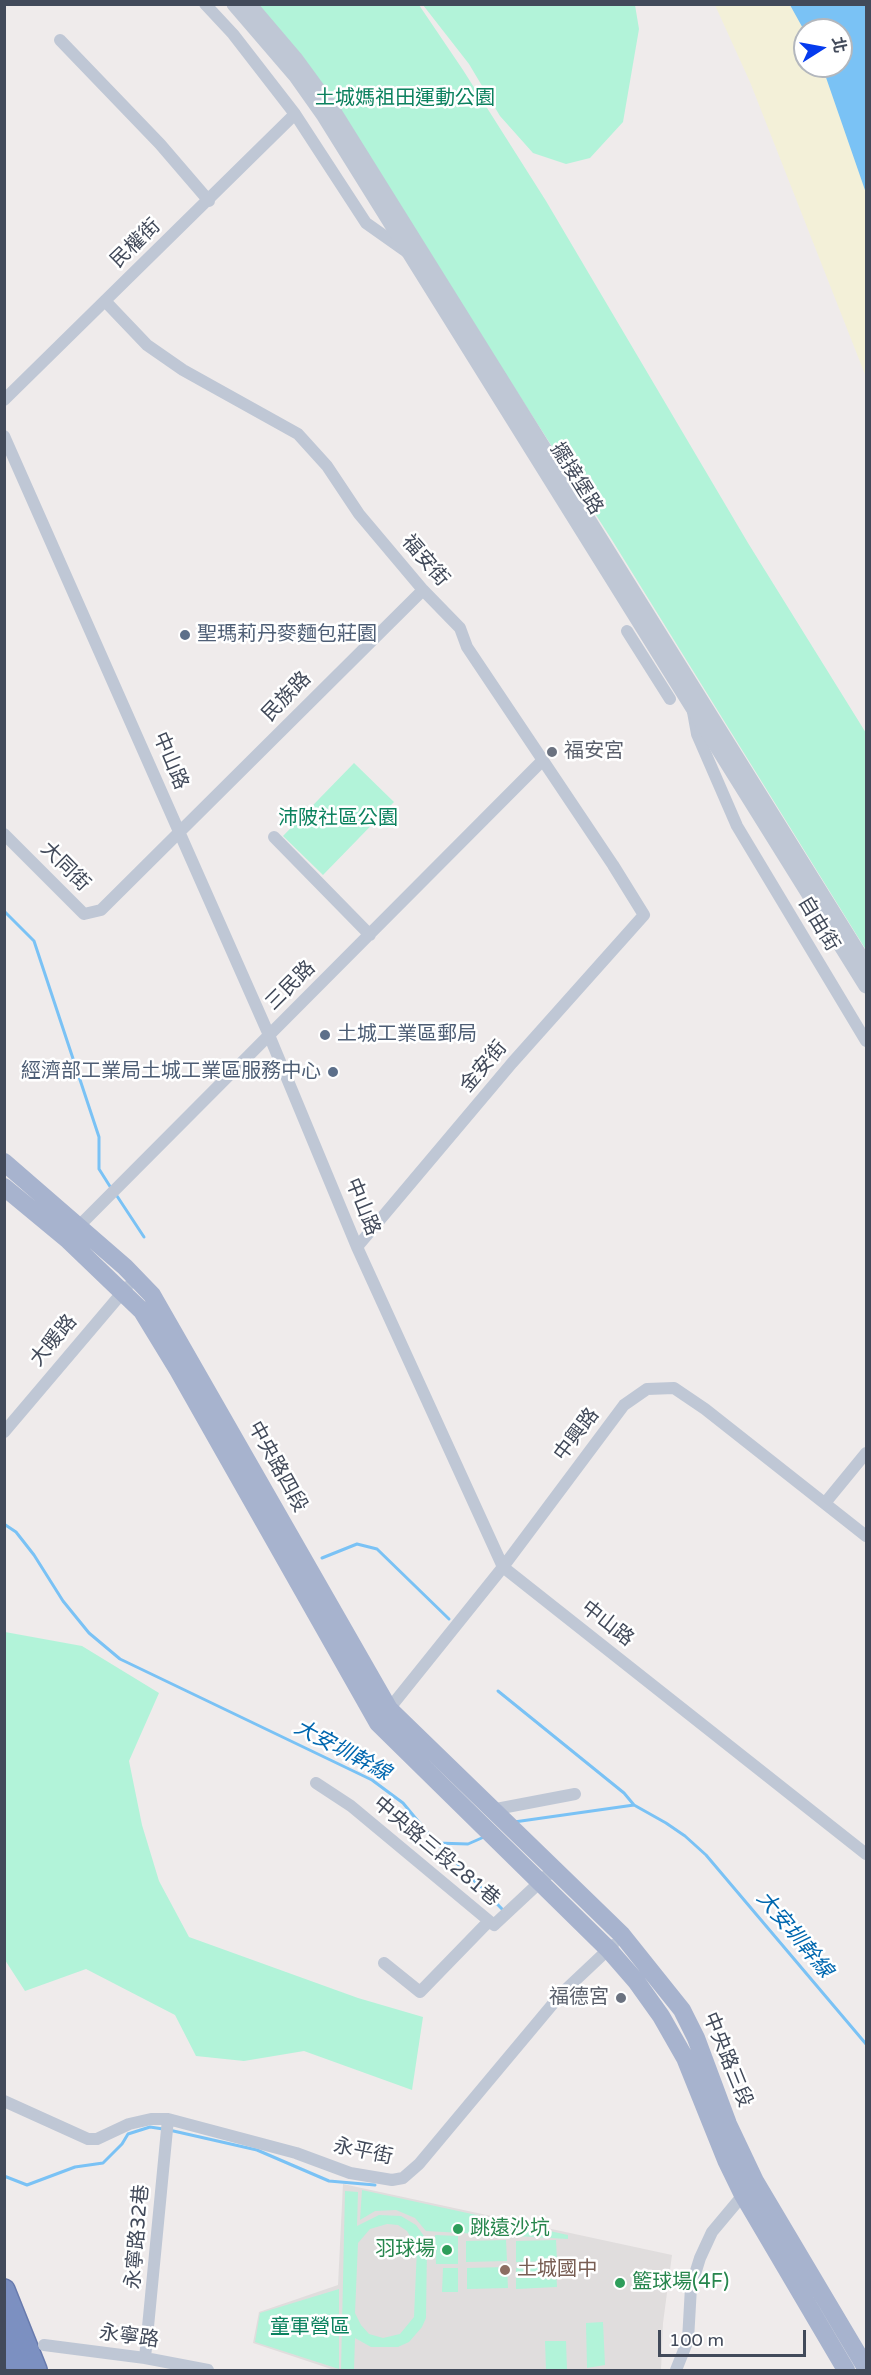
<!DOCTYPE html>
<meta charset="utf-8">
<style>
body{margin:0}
#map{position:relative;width:871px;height:2375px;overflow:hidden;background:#efebeb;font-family:"Varela Round","Noto Sans TC",sans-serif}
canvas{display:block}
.frame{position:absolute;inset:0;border:6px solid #424a5a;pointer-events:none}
.north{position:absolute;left:793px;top:18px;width:60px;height:60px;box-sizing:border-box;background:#fff;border:2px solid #b3b7bd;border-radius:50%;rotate:79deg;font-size:16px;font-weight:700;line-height:24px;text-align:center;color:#424a5a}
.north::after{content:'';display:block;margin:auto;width:21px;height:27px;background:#053bee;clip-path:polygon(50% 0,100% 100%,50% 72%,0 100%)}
.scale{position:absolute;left:658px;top:2330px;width:148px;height:27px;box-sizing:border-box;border:3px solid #424a5a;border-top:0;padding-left:8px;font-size:18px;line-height:21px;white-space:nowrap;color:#424a5a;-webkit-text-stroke:4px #fff;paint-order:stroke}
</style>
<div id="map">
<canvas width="871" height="2375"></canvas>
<div class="frame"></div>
<div class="north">北</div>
<div class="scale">100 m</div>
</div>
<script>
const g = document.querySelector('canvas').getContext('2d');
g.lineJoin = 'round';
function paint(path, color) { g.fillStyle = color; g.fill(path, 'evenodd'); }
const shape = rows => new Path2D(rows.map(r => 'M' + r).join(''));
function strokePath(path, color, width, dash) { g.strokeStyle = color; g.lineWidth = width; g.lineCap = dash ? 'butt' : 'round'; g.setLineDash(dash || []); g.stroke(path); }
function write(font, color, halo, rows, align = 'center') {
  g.font = font + ' "Varela Round","Noto Sans TC",sans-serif'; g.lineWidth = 5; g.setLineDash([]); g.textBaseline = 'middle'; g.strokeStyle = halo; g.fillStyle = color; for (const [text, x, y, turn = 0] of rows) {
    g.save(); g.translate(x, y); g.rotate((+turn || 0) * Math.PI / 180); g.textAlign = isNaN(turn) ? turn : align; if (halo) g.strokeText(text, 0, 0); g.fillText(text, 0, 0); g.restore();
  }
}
paint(shape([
 [343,2184,672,2255,663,2323,661,2370,334,2370,253,2343,259,2312,338,2285]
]), '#e0dddd');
paint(shape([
 [257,5,419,5,463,70,546,201,748,543,866,733,866,950,612,540,331,102],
 [423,5,635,5,639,29,623,122,590,158,566,164,533,153,500,116,469,64],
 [354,763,394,802,323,875,283,836],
 [5,1632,82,1646,159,1693,129,1761,142,1825,159,1881,189,1937,358,1998,423,2017,412,2090,304,2051,244,2061,196,2056,175,2015,86,1969,25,1991,5,1960],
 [362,2190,568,2235,568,2239,426,2231,415,2218,396,2210,375,2211,360,2220],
 [345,2191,358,2192,357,2226,379,2215,401,2216,416,2225,424,2236,427,2246,426,2318,422,2327,409,2342,398,2347,371,2347,355,2338,354,2370,341,2370],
 [387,2224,398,2225,407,2231,417,2248,414,2317,400,2334,383,2338,369,2334,361,2325,355,2313,358,2243,370,2229],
 [435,2235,458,2236,458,2264,436,2264],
 [506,2240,507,2261,466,2262,466,2241],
 [556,2240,557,2261,516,2262,516,2241],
 [507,2267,508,2288,467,2289,467,2268],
 [556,2267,557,2287,516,2289,516,2268],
 [443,2268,458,2268,458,2292,442,2292],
 [339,2289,339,2369,255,2342,260,2313],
 [603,2322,605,2365,587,2368,586,2323],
 [545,2341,566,2341,567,2370,546,2370]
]), '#b2f3d9');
paint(shape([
 [715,5,866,5,866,377,750,82],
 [805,30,841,30,841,66,805,66]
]), '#f3f0d8');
paint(shape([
 [790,5,866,5,866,193,822,66,841,66,841,30,805,30,805,32]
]), '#7ac2f5');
strokePath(shape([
 [4,911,34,941,99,1137,99,1169,111,1188],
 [115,1193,144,1237],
 [4,1524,16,1532,34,1555,63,1601,89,1633,120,1659,372,1780,403,1803,436,1843,468,1844,484,1837],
 [322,1558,357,1544,377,1549,449,1619],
 [498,1691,624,1793,634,1805],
 [514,1822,634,1805,666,1823,685,1836,706,1855,866,2044],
 [438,1844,504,1911],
 [169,2130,257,2150,329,2181,375,2185],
 [4,2176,27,2185,75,2167,103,2163,122,2144,128,2134,150,2127,163,2129]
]), '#7ac2f5', 3);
const motorway = shape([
 [4,2290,36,2370],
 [4,2327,18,2370]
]);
strokePath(motorway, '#687aad', 24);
strokePath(shape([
 [205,4,233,34,295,114,366,223,407,252],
 [60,40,160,144,209,201],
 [105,301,147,345,183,370,298,434,327,466,359,514,423,590,460,628,467,647,613,865,644,915,512,1063,357,1247],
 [4,400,295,114],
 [4,436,269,1035,357,1247,503,1567,866,1854],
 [627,631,670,699],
 [693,712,697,734,737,826,866,1041],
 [4,834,84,914,101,910,423,590],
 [274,837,370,935],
 [75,1230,542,761],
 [4,1432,127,1287],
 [825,1503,866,1453],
 [385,1714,503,1567,624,1405,647,1389,674,1388,705,1409,866,1536],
 [316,1783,351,1806,494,1925,554,1869],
 [491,1810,575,1794],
 [384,1963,420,1992,489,1921],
 [4,2101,88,2139,97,2139,129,2124,151,2119,168,2119,296,2153,350,2173,392,2180,403,2178,419,2164,562,1993,613,1945],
 [44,2345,145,2358,208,2370],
 [145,2358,168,2119],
 [676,2370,688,2340,691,2287,700,2258,712,2232,743,2195]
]), '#bfc7d5', 12);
strokePath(shape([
 [234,4,295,75,324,116,866,986],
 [249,4,295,58,333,110,866,965]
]), '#bfc7d5', 15);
strokePath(shape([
 [4,1162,125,1267,152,1295,389,1709,622,1935,682,2010,696,2038,728,2124,755,2181,866,2368],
 [4,1187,67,1239,142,1311,178,1370,378,1723,609,1950,636,1981,661,2016,685,2058,726,2160,743,2195,846,2370]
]), '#a7b3ce', 18);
strokePath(motorway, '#7c90c1', 21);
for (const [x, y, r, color] of [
 [185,635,6,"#5c6f8a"],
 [552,752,6,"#6b7280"],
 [325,1035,6,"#5c6f8a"],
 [333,1072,6,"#5c6f8a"],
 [621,1998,6,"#6b7280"],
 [458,2229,6,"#2e9e5b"],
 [447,2250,6,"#2e9e5b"],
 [505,2270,6,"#8d6e63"],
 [620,2283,6,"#2e9e5b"]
]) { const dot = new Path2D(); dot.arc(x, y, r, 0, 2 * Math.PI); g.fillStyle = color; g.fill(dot); strokePath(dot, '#fff', 2); }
write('20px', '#0c825f', '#fff', [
 ["土城媽祖田運動公園",405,99],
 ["沛陂社區公園",338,819],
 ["童軍營區",310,2328]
]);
write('20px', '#424a5a', '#fff', [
 ["民權街",136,244,-44],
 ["擺接堡路",576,479,58],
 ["福安街",425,561,49],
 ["民族路",287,697,-46],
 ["中山路",170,761,67],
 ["大同街",65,867,45],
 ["自由街",818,924,59],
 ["三民路",291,986,-45],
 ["金安街",484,1067,-50],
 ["中山路",362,1207,68],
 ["大暖路",54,1341,-50],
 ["中興路",577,1435,-53],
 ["中央路四段",277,1467,61],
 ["中山路",607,1624,38],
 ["中央路三段281巷",436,1852,40],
 ["中央路三段",727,2060,68],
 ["永平街",363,2152,12],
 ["永寧路32巷",138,2237,-85],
 ["永寧路",129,2337,8]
]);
write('20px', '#4e5e75', '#fff', [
 ["聖瑪莉丹麥麵包莊園",197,635],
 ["土城工業區郵局",337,1035],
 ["經濟部工業局土城工業區服務中心",321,1072,"right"]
], 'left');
write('20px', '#5b616d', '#fff', [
 ["福安宮",564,752],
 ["福德宮",609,1998,"right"]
], 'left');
write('20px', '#27864d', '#fff', [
 ["跳遠沙坑",470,2229],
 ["羽球場",435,2250,"right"],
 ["籃球場(4F)",632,2283]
], 'left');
write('20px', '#785e54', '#fff', [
 ["土城國中",517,2270]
], 'left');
write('italic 21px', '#0067af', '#fff', [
 ["大安圳幹線",342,1751,28],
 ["大安圳幹線",794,1935,50]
]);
</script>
